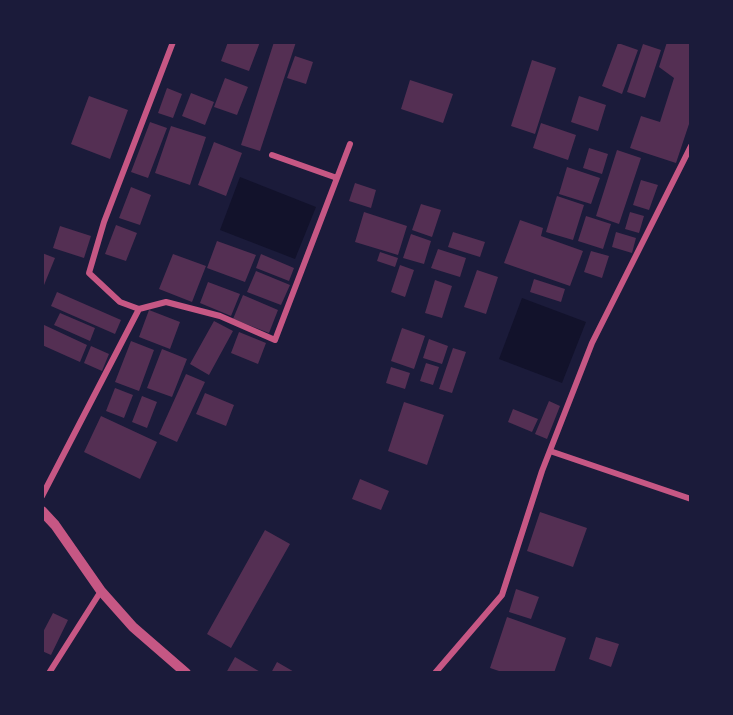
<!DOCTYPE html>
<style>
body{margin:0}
#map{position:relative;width:733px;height:715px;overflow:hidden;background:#1b1b3a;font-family:"PT Sans Narrow",sans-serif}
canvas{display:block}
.frame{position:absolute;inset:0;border:44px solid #1b1b3a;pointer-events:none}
</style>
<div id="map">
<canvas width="733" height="715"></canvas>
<div class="frame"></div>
</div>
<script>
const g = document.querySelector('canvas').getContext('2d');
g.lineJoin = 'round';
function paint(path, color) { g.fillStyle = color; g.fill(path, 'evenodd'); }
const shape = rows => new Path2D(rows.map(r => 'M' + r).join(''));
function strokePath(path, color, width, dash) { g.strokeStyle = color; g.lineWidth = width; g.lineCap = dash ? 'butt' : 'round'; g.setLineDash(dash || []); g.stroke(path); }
paint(shape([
 [240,177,316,207,295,259,220,230],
 [522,298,586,322,562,383,499,359]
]), '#12122b');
paint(shape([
 [228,42,260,42,249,71,221,61],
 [274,42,296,42,260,151,241,145],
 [667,42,691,42,691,118,676,163,630,148,641,116,660,122,674,78,659,67],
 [618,43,638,50,622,94,602,86],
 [643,44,661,50,645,98,627,92],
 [295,56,313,62,306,84,287,78],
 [532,60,556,68,535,134,511,126],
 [225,78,248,87,237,115,214,107],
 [410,80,453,94,443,123,401,109],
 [167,88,182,94,173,118,158,113],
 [191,93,214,102,205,125,182,116],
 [89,96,128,110,110,159,71,144],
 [579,96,606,105,598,131,571,122],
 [150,122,167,128,148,178,131,172],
 [541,123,576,135,568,160,533,148],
 [171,126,206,137,190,185,155,173],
 [214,142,242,153,226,196,198,185],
 [589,148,608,154,602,174,583,168],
 [617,150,641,158,619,224,596,216],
 [567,167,600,178,591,204,559,194],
 [641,180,658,185,649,210,633,205],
 [355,183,376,190,371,208,349,201],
 [131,187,151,195,140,225,119,218],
 [557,196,584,205,573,240,546,232],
 [421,204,441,210,432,237,412,230],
 [364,212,407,226,398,255,355,242],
 [630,212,644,216,639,233,625,229],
 [586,216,611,224,603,249,578,241],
 [520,220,543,228,541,236,583,251,570,286,504,263],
 [116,225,137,233,126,261,105,254],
 [60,226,91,236,84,258,53,248],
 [453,232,485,242,480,257,448,247],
 [616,232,636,238,632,253,612,247],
 [411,234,431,241,424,264,403,258],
 [217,241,256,255,245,282,207,268],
 [438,249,466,258,460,277,431,268],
 [591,251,609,256,602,278,584,272],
 [380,252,398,258,395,267,377,261],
 [42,253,55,258,42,290],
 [173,254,206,266,192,302,159,289],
 [261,254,294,268,289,281,256,268],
 [400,265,414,270,405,297,391,292],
 [477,270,498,277,486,314,464,307],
 [256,271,290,285,281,305,247,292],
 [534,279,565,289,561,302,530,292],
 [435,280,452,286,442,318,425,313],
 [208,282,240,294,231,316,200,303],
 [57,292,121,320,115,334,51,306],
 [243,295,278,310,269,333,233,319],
 [149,310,180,322,170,349,139,337],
 [60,313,95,328,90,341,54,325],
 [214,321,233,331,209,375,190,364],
 [42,324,87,345,80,362,42,345],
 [402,328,425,336,414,369,391,361],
 [239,332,266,343,258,364,231,353],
 [429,339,448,346,442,364,423,358],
 [131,341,154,350,139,391,115,382],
 [91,346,109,354,102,371,84,363],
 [453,348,466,352,452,393,439,389],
 [162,349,187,359,172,397,147,388],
 [426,363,439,367,433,385,420,381],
 [391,367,410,373,405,389,386,383],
 [186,374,205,382,177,442,159,434],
 [115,388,133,395,124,418,106,411],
 [205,393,234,405,226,426,196,414],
 [142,396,157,402,147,428,132,422],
 [549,401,560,406,547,439,535,434],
 [404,402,444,415,427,465,388,451],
 [513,409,538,419,532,432,508,422],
 [101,416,157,442,140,479,84,452],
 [360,479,389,491,381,510,352,499],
 [540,512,587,528,573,567,527,551],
 [265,530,290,544,231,648,207,634],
 [516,589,539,597,531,619,509,612],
 [53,613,68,620,51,655,42,651,42,634],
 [507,617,566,638,554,673,505,673,490,668],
 [596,637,619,644,611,667,589,659],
 [235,657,262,673,226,673],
 [277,662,296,673,271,673]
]), '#542f53');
strokePath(shape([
 [272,155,337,178],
 [139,309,166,302,220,316,275,340,350,144],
 [550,451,691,499],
 [42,496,139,309,120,302,89,273,104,222,173,42],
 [49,673,101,591],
 [435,673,502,595,542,471,592,343,691,146]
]), '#c65784', 6);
strokePath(shape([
 [42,511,55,525,101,591,133,627,186,673]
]), '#c65784', 10);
</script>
